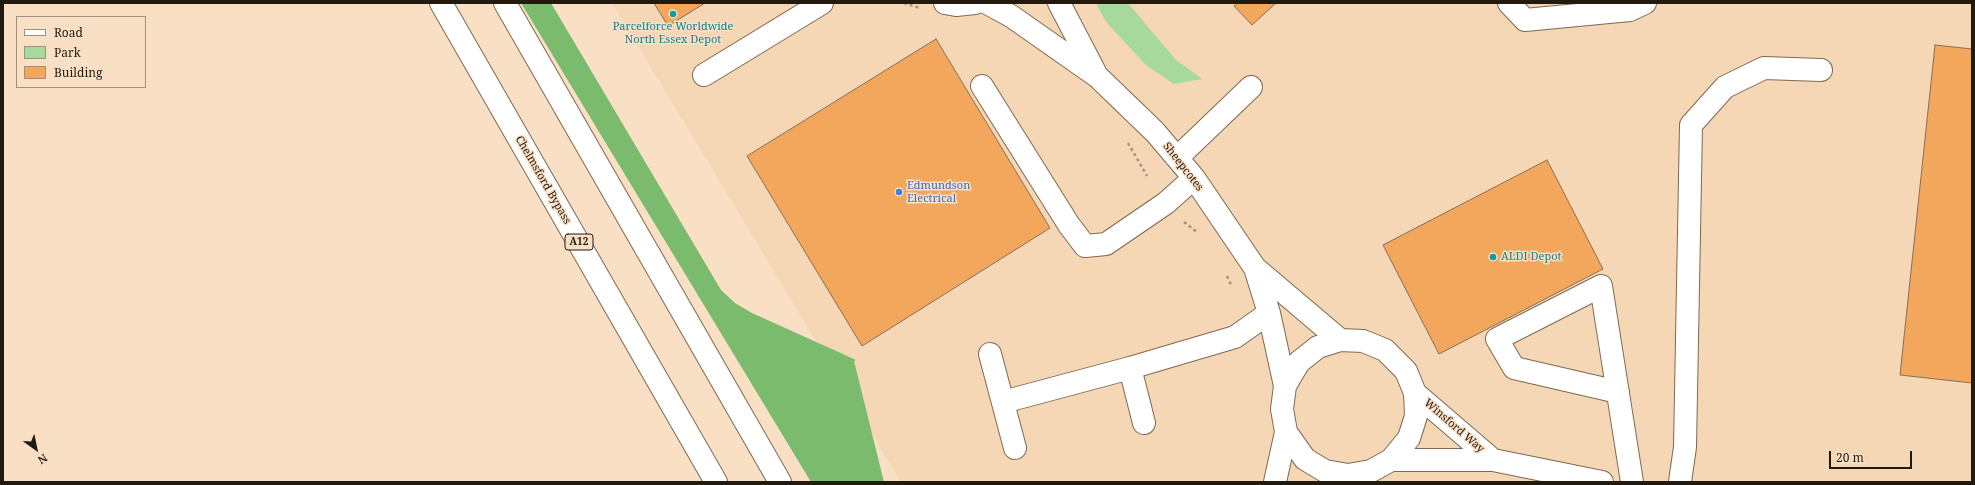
<!DOCTYPE html>
<style>
body{margin:0}
#map{position:relative;width:1975px;height:485px;overflow:hidden;background:#f9e0c5;font-family:"Noto Serif",serif}
canvas{display:block}
.frame{position:absolute;inset:0;border:4px solid #22190f;pointer-events:none}
.legend{position:absolute;left:16px;top:16px;width:130px;height:72px;box-sizing:border-box;background:#f9e0c5;border:1px solid #a3907c;margin:0;padding:5px 7px;list-style:none;font-size:12px;color:#22190f}
.legend li{display:flex;align-items:center;gap:8px;height:20px}
.legend b{width:20px;border:1px solid #a3907c}
.north{position:absolute;left:16px;top:429px;width:40px;height:40px;-webkit-text-stroke:3px #f9e0c5;paint-order:stroke;rotate:147deg;font-size:11px;font-weight:700;line-height:16px;text-align:center;color:#22190f}
.north::after{content:'';display:block;margin:auto;width:14px;height:18px;background:#22190f;clip-path:polygon(50% 0,100% 100%,50% 72%,0 100%)}
.scale{position:absolute;left:1829px;top:451px;width:83px;height:18px;box-sizing:border-box;border:2px solid #22190f;border-top:0;padding-left:5px;font-size:12px;line-height:14px;white-space:nowrap;color:#22190f;-webkit-text-stroke:3px #f9e0c5;paint-order:stroke}
</style>
<div id="map">
<canvas width="1975" height="485"></canvas>
<div class="frame"></div>
<ul class="legend">
<li><b style="height:5px;background:#fff"></b>Road</li>
<li><b style="height:11px;background:#a6d99b"></b>Park</li>
<li><b style="height:11px;background:#f3a75d"></b>Building</li>
</ul>
<div class="north">N</div>
<div class="scale">20 m</div>
</div>
<script>
const g = document.querySelector('canvas').getContext('2d');
g.lineJoin = 'round';
function paint(path, color) { g.fillStyle = color; g.fill(path, 'evenodd'); }
const shape = rows => new Path2D(rows.map(r => 'M' + r).join(''));
function strokePath(path, color, width, dash) { g.strokeStyle = color; g.lineWidth = width; g.lineCap = dash ? 'butt' : 'round'; g.setLineDash(dash || []); g.stroke(path); }
function write(font, color, halo, rows, align = 'center') {
  g.font = font + ' "Noto Serif",serif'; g.lineWidth = 3; g.setLineDash([]); g.textBaseline = 'middle'; g.strokeStyle = halo; g.fillStyle = color; for (const [text, x, y, turn = 0] of rows) {
    g.save(); g.translate(x, y); g.rotate((+turn || 0) * Math.PI / 180); g.textAlign = isNaN(turn) ? turn : align; if (halo) g.strokeText(text, 0, 0); g.fillText(text, 0, 0); g.restore();
  }
}
paint(shape([
 [612,3,1972,3,1972,482,901,482]
]), '#f5d6b5');
paint(shape([
 [1096,3,1128,3,1176,60,1202,79,1174,84,1146,65,1106,22]
]), '#a6d99b');
paint(shape([
 [521,3,551,3,721,290,735,303,752,313,856,360,854,361,884,482,811,482]
]), '#7bbb6d');
const building = shape([
 [654,3,705,3,668,26,654,3],
 [1238,3,1276,3,1252,25,1234,6,1238,3],
 [936,39,1050,228,862,346,747,156,936,39],
 [1935,45,1972,49,1972,383,1900,375,1935,45],
 [1547,160,1603,269,1439,354,1383,245,1547,160]
]);
paint(building, '#f3a75d');
strokePath(building, '#886f5a', 1);
const minor = shape([
 [945,3,956,5,975,3],
 [987,3,1011,16,1098,77,1155,132,1194,178,1255,268,1269,313,1285,386],
 [1059,3,1095,72],
 [1509,3,1525,20,1630,10,1645,3],
 [704,75,822,3],
 [982,86,1069,225,1085,246,1106,244,1166,203,1194,178],
 [1177,158,1251,87],
 [1255,268,1340,340],
 [990,354,1015,448],
 [1130,368,1144,423],
 [1618,392,1514,368,1497,339,1601,286,1632,482],
 [1415,393,1493,460],
 [1003,402,1130,368,1235,337,1269,313],
 [1391,460,1409,438,1416,416,1415,393,1406,371,1385,350,1363,341,1340,340,1318,347,1299,362,1285,386,1282,409,1286,432,1305,459,1325,471,1348,475,1371,471,1391,460,1493,460,1602,482],
 [1275,482,1286,432],
 [1680,482,1685,447,1691,125,1725,87,1764,68,1821,70]
]);
const highway = shape([
 [441,3,716,482],
 [505,3,780,482]
]);
strokePath(minor, '#7e6951', 24);
strokePath(highway, '#7e6951', 24);
strokePath(shape([
 [904,3,920,8],
 [1128,143,1147,176],
 [1184,222,1197,232],
 [1227,276,1232,287]
]), '#a7947f', 2.5, [3, 3]);
strokePath(minor, '#fff', 22);
strokePath(highway, '#fff', 22);
for (const [x, y, r, color] of [
 [673,14,4,"#0f9aa8"],
 [899,192,4,"#3f7fe0"],
 [1493,257,4,"#0f9aa8"]
]) { const dot = new Path2D(); dot.arc(x, y, r, 0, 2 * Math.PI); g.fillStyle = color; g.fill(dot); strokePath(dot, '#f9e0c5', 1.5); }
for (const [x, y, w] of [
 [579,242,28]
]) { const box = new Path2D(); box.roundRect(x - w / 2, y - 8, w, 16, 3); g.fillStyle = '#f9e0c5'; g.fill(box); strokePath(box, '#22190f', 1); }
write('bold 10px', '#22190f', null, [
 ["A12",579,242]
]);
write('11px', '#0d838f', '#f9e0c5', [
 ["Parcelforce Worldwide",673,27],
 ["North Essex Depot",673,40],
 ["ALDI Depot",1501,257,"left"]
]);
write('11px', '#22190f', '#f9e0c5', [
 ["Sheepcotes",1183,167,52],
 ["Chelmsford Bypass",543,180,60],
 ["Winsford Way",1454,426,41]
]);
write('11px', '#366cbe', '#f9e0c5', [
 ["Edmundson",907,186],
 ["Electrical",907,199]
], 'left');
</script>
